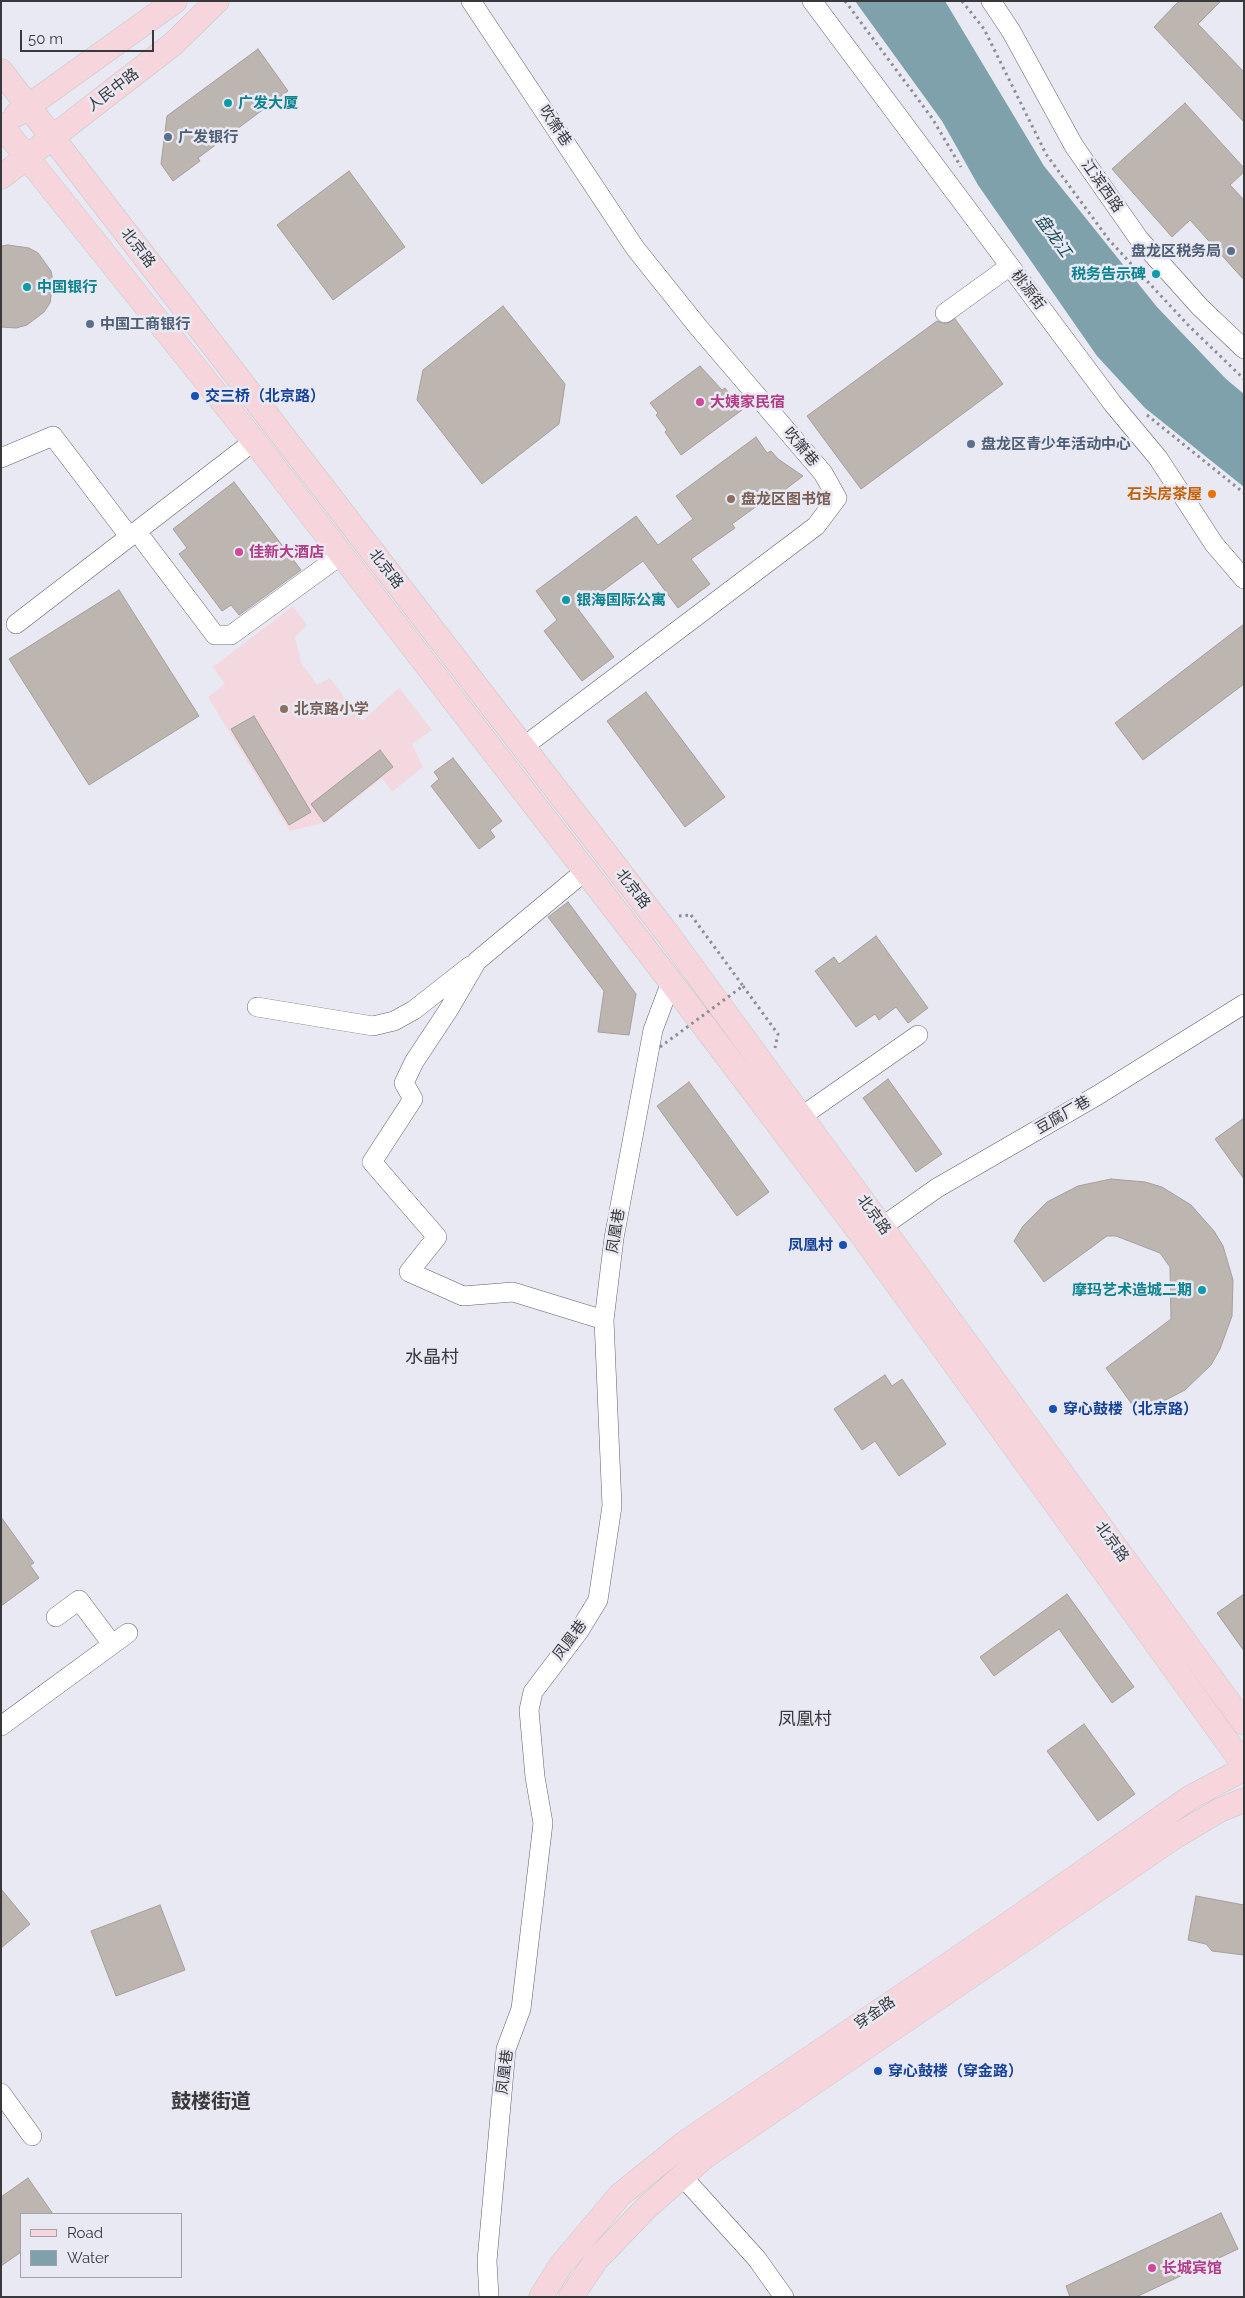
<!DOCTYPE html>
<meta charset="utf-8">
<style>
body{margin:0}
#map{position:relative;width:1245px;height:2298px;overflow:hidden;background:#e8e9f2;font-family:Raleway,sans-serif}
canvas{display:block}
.frame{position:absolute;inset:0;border:2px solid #39393d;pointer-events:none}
.legend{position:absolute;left:20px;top:2213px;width:162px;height:65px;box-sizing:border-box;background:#e8e9f2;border:1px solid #a2a3aa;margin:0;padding:6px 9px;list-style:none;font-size:15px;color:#39393d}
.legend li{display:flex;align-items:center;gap:10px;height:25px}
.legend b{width:25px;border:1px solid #a2a3aa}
.scale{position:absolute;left:20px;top:30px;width:134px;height:22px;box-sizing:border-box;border:2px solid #39393d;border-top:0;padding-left:6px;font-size:15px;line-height:18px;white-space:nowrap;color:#39393d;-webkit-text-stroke:4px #e8e9f2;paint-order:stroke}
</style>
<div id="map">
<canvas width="1245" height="2298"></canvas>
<div class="frame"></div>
<ul class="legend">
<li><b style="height:6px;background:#f6d5dc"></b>Road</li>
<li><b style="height:14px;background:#7fa1ab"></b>Water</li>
</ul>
<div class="scale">50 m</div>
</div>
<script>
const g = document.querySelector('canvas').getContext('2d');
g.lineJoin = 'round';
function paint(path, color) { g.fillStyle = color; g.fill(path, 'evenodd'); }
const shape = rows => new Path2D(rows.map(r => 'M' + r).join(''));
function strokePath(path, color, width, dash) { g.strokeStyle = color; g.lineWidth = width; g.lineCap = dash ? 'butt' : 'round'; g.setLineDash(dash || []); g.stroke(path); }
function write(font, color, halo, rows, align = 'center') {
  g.font = font + ' Raleway,"Noto Sans SC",sans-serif'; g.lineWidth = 5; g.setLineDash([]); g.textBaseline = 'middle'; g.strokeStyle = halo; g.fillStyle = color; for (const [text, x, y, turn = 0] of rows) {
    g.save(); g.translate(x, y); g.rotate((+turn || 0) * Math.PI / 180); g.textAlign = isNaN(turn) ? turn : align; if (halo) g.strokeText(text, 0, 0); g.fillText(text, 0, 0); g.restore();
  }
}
paint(shape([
 [293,606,307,625,295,637,301,662,317,685,330,678,362,721,399,688,432,730,412,744,423,767,392,792,382,778,326,822,290,831,208,697,225,684,213,667]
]), '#f3d8df');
paint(shape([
 [855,1,945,1,1044,166,1157,307,1226,379,1244,394,1244,487,1145,408,1097,356,978,185,942,121]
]), '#7fa1ab');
const building = shape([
 [1179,1,1221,1,1198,24,1244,72,1244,122,1154,27,1179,1],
 [258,49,288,91,198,158,200,161,173,181,161,164,167,116,258,49],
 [1185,103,1244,168,1244,172,1230,185,1244,200,1244,280,1190,220,1172,237,1112,169,1185,103],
 [349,171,405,247,333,300,277,225,349,171],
 [8,245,29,248,38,253,51,271,53,281,50,303,44,312,27,325,16,328,1,327,1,246,8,245],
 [503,306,565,384,559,424,482,484,417,400,423,370,503,306],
 [955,319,1003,384,861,489,807,416,937,321,946,324,955,319],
 [700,366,722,390,725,388,742,410,681,455,665,432,667,430,656,415,658,413,650,403,700,366],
 [756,437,767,453,771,451,778,459,803,476,774,498,772,495,732,524,735,528,691,559,710,584,678,608,643,561,578,609,614,657,582,681,544,631,557,620,536,591,636,516,658,545,693,519,676,496,756,437],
 [234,482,301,570,239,615,231,605,222,611,179,554,187,548,173,529,234,482],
 [119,590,199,716,89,785,9,659,119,590],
 [1244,624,1244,684,1143,760,1115,723,1244,624],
 [646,692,725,797,685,827,607,721,646,692],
 [254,716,311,812,289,825,231,729,254,716],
 [380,750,393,767,324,822,311,804,380,750],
 [453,758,502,821,490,830,495,837,479,849,431,786,439,779,434,772,453,758],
 [568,902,636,994,629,1035,598,1032,604,991,548,917,568,902],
 [876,936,928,1008,908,1023,896,1007,879,1020,875,1014,856,1027,815,971,834,957,839,964,876,936],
 [888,1079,942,1154,916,1172,863,1098,888,1079],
 [689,1082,769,1192,737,1216,657,1106,689,1082],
 [1244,1118,1244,1179,1215,1139,1244,1118],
 [1111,1179,1145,1182,1162,1187,1191,1205,1214,1231,1223,1246,1233,1280,1232,1316,1220,1349,1211,1365,1185,1390,1154,1406,1136,1410,1106,1368,1171,1319,1170,1267,1160,1253,1116,1236,1107,1236,1044,1282,1014,1241,1023,1226,1047,1202,1078,1186,1111,1179],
 [885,1375,892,1386,902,1379,946,1444,899,1476,875,1441,862,1450,834,1409,885,1375],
 [1,1517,34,1563,30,1565,39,1578,1,1606,1,1517],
 [1067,1594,1134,1687,1112,1703,1059,1629,994,1676,980,1657,1067,1594],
 [1244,1594,1244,1651,1217,1613,1244,1594],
 [1084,1724,1135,1794,1098,1821,1047,1751,1084,1724],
 [1,1889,30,1924,1,1948,1,1889],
 [1196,1896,1244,1905,1244,1955,1212,1951,1206,1944,1188,1940,1196,1896],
 [160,1905,185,1970,116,1996,91,1931,160,1905],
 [28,2178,53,2214,21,2214,21,2252,1,2266,1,2197,28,2178],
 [1221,2213,1238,2249,1136,2297,1070,2297,1066,2286,1221,2213]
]);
paint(building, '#bdb5b0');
strokePath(building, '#a79e9a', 1);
const minor = shape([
 [471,1,635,248,699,328,823,473,837,498,816,526,523,747],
 [812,1,1113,404,1158,458,1214,544,1244,579],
 [991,1,1011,31,1074,146,1139,239,1200,307,1244,349],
 [945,313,1010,266],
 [1,458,53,436,129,536],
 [144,541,215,635,231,635,341,555],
 [16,624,254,441],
 [585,871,477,961,449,1009,414,1062,404,1083,413,1099,372,1162,437,1237,409,1272,463,1296,513,1292,604,1320],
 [257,1007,373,1026,394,1021,414,1010,470,966],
 [802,1116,918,1035],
 [883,1226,937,1188,1098,1095,1244,1004],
 [56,1617,79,1600,112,1644],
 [1,1726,128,1633],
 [1,2093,32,2136],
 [682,2176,757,2259,784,2297],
 [489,2297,487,2261,506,2049,521,2009,543,1823,535,1777,529,1710,533,1692,579,1631,598,1600,612,1506,604,1320,614,1238,653,1030,671,982]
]);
const major = shape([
 [1,71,667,933,1244,1723],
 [16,115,175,1],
 [1,125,254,441,671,982,864,1238,1244,1765],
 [1,177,173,44,217,1],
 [541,2297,561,2265,620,2195,686,2142,1001,1929,1191,1797,1244,1769],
 [571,2297,597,2259,647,2207,703,2158,1176,1836,1220,1810,1244,1800]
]);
strokePath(minor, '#61626a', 20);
strokePath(major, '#c8c8c9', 25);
strokePath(shape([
 [845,1,932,118,961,167],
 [962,1,984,29,1046,154,1109,240,1189,326,1244,379],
 [1147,415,1244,493],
 [679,916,691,915],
 [743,986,778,1034,775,1048]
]), '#8c8c93', 3, [2.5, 4]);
strokePath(minor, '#fff', 19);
strokePath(major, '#f6d5dc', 24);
strokePath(shape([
 [660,1047,743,986,691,915]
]), '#8c8c93', 3, [2.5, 4]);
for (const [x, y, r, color] of [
 [228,103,5,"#0f9aa8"],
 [168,137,5,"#5c6f8a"],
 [1231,251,5,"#5c6f8a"],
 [1156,274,5,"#0f9aa8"],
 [27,287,5,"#0f9aa8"],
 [90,324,5,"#5c6f8a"],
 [195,396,5,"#1a4fb4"],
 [700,402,5,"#d1479c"],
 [971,444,5,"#5c6f8a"],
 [1212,494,5,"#e8710a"],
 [731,499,5,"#8d6e63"],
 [239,552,5,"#d1479c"],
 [566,600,5,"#0f9aa8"],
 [284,709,5,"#8d6e63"],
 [843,1245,5,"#1a4fb4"],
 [1202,1290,5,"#0f9aa8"],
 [1053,1409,5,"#1a4fb4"],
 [878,2071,5,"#1a4fb4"],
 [1152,2268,5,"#d1479c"]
]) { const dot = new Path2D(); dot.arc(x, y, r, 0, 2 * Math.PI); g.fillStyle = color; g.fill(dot); strokePath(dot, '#e8e9f2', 2); }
write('15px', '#39393d', '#e8e9f2', [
 ["人民中路",113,90,-37],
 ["吹箫巷",555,126,56],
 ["江滨西路",1102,186,55],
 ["北京路",138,248,52],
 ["桃源街",1028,290,53],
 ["吹箫巷",801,447,50],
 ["北京路",386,569,52],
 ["北京路",633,889,52],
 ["豆腐厂巷",1063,1115,-30],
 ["北京路",874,1215,54],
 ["凤凰巷",616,1231,-81],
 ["北京路",1112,1542,54],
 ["凤凰巷",570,1640,-53],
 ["穿金路",875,2013,-34],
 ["凤凰巷",505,2072,-83]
]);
write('bold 15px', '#0d838f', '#e8e9f2', [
 ["广发大厦",238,103],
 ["税务告示碑",1146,274,"right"],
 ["中国银行",37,287],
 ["银海国际公寓",576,600],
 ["摩玛艺术造城二期",1192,1290,"right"]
], 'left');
write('bold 15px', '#4e5e75', '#e8e9f2', [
 ["广发银行",178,137],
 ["盘龙区税务局",1221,251,"right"],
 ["中国工商银行",100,324],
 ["盘龙区青少年活动中心",981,444]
], 'left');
write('bold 15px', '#164399', '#e8e9f2', [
 ["交三桥（北京路）",205,396],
 ["凤凰村",833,1245,"right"],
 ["穿心鼓楼（北京路）",1063,1409],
 ["穿心鼓楼（穿金路）",888,2071]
], 'left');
write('bold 15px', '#b23c85', '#e8e9f2', [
 ["大姨家民宿",710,402],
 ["佳新大酒店",249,552],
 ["长城宾馆",1162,2268]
], 'left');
write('bold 15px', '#c56008', '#e8e9f2', [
 ["石头房茶屋",1202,494]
], 'right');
write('bold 15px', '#785e54', '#e8e9f2', [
 ["盘龙区图书馆",741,499],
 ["北京路小学",294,709]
], 'left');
write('italic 16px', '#154754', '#e8e9f2', [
 ["盘龙江",1053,236,54]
]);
write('18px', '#39393d', '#e8e9f2', [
 ["水晶村",432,1358],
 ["凤凰村",805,1720]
]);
write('bold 20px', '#39393d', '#e8e9f2', [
 ["鼓楼街道",211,2102]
]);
</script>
